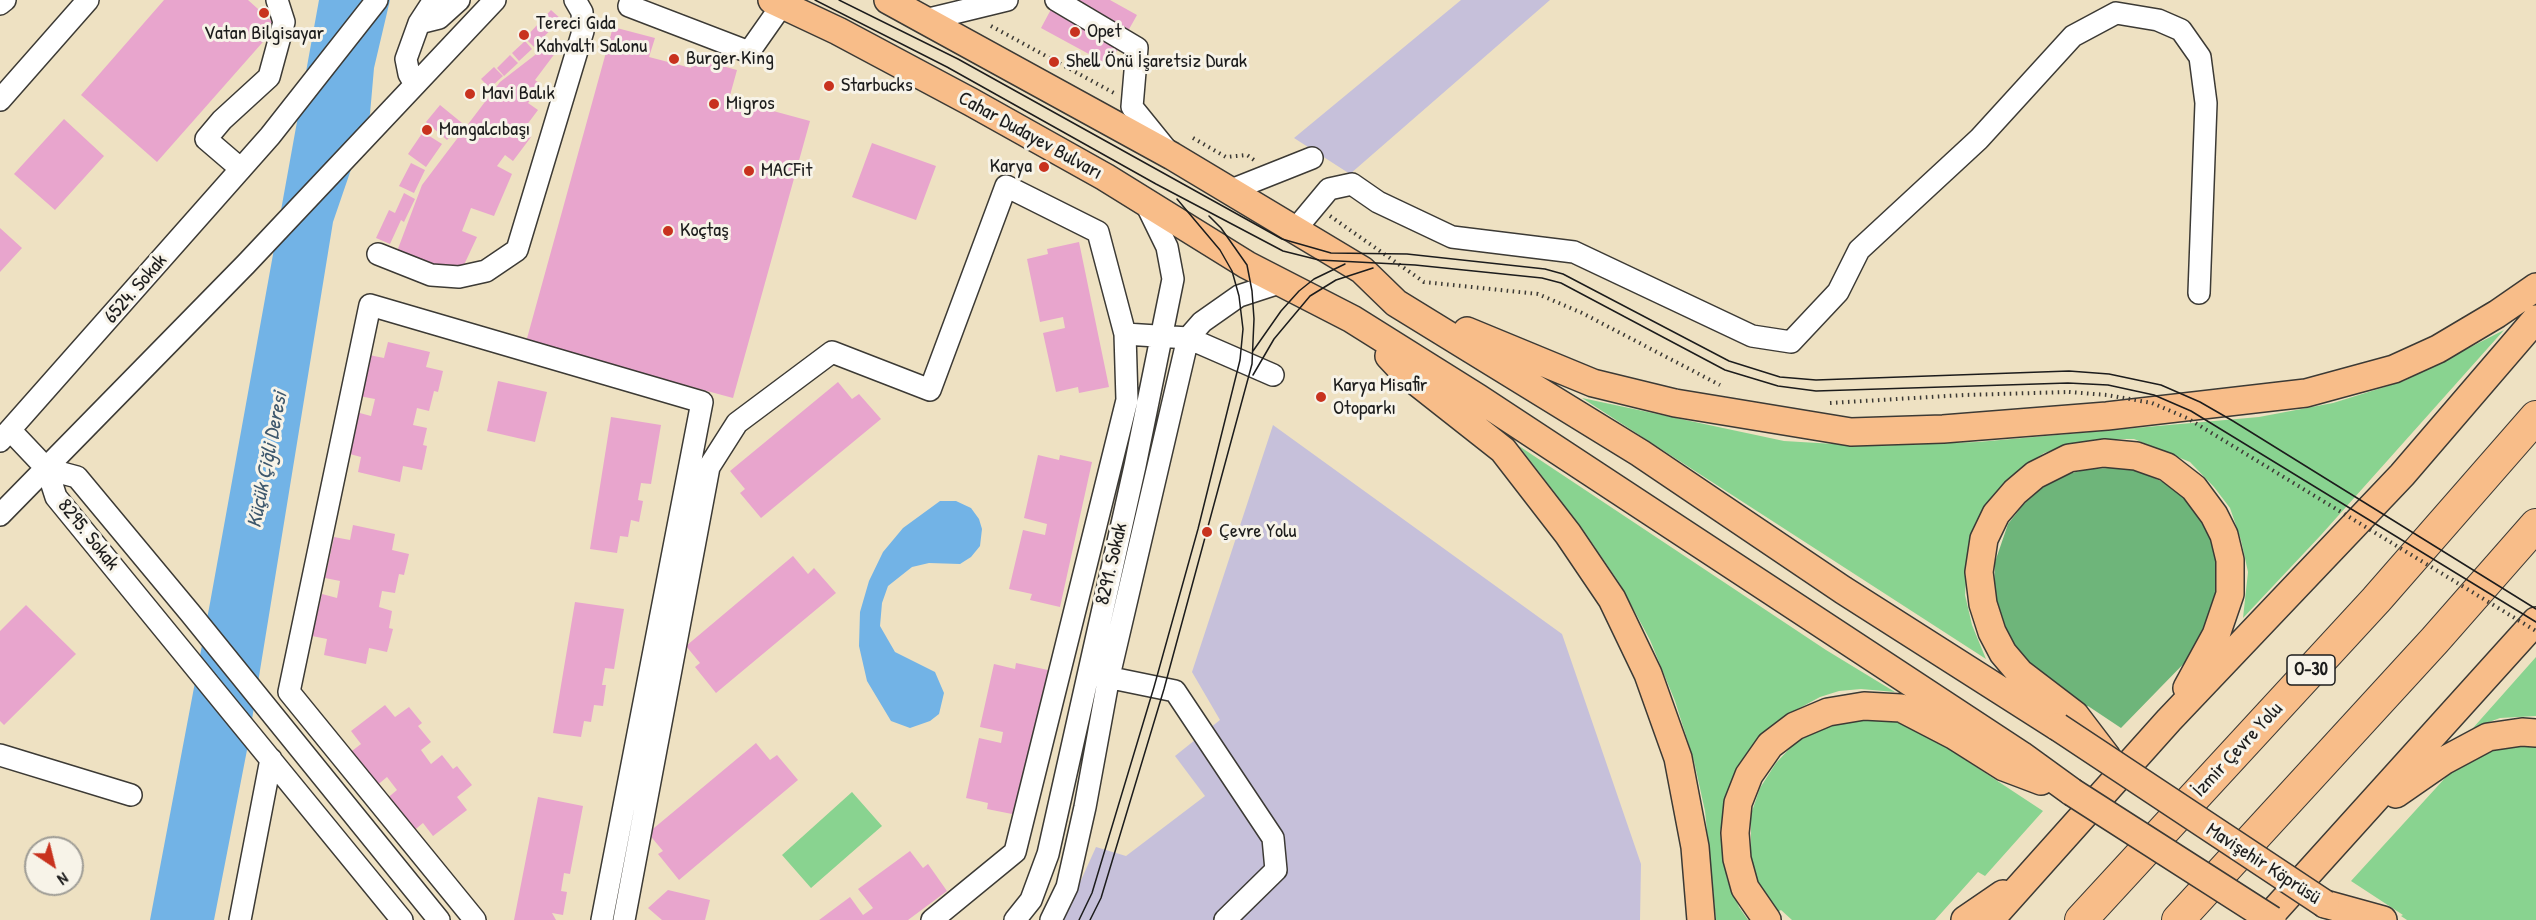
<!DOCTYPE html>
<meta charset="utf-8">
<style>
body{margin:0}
#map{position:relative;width:2536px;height:920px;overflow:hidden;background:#eee1c2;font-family:"Patrick Hand",sans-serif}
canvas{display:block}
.north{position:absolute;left:24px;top:836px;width:60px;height:60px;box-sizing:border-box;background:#f7f3e8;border:2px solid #9f9d96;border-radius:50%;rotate:145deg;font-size:16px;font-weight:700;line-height:24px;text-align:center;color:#1c1c1c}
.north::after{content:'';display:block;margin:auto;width:21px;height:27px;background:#c8321e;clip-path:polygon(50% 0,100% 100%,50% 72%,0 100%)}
</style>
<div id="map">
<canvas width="2536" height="920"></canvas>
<div class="north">N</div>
</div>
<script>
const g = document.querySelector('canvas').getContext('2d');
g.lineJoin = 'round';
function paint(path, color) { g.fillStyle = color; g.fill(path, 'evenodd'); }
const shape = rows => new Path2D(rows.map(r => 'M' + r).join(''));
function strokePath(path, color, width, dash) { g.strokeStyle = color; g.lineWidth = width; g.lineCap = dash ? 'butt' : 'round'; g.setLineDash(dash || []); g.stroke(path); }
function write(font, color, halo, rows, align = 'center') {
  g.font = font + ' "Patrick Hand",sans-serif'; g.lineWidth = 6; g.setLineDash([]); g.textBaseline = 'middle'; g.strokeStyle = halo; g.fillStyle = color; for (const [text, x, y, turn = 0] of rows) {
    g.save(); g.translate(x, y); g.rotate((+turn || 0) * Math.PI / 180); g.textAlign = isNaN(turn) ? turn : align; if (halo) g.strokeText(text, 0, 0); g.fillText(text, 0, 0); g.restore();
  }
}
paint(shape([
 [1461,0,1550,0,1350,174,1294,138],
 [1273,425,1562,634,1641,864,1640,920,1063,920,1096,847,1126,856,1205,796,1175,756,1220,720,1192,672]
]), '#c6c0da');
paint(shape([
 [2504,330,2321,535,2243,618,2248,572,2241,540,2230,508,2214,487,2190,462,2134,439,2099,439,2071,444,2044,453,2023,467,2002,487,1987,509,1967,565,1965,595,1972,625,1986,659,1582,398,1784,441,1868,446,1978,442,2259,417,2333,403,2404,381],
 [1519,446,1826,650,1895,692,1861,689,1839,691,1820,697,1783,717,1764,735,1727,799,1720,833,1727,879,1739,907,1748,920,1716,920,1705,811,1694,761,1675,701,1650,640,1620,584,1582,528],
 [2536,657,2536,716,2500,718,2473,728],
 [1869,718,1893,720,1923,732,2043,811,1985,876,1978,872,1935,920,1792,920,1781,910,1775,913,1760,887,1751,861,1751,814,1760,788,1776,763,1792,746,1815,730,1840,722],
 [2536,746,2536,920,2407,920,2401,916,2403,915,2351,881,2446,777,2466,761,2496,748],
 [852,792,882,826,811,888,782,855]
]), '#89d390');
paint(shape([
 [2110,468,2133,469,2177,488,2209,531,2216,555,2219,583,2215,607,2195,652,2121,728,2088,706,2083,709,2019,655,2007,636,1997,608,1994,589,1995,562,2008,524,2023,505,2042,488,2064,475,2088,469]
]), '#6eb57a');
paint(shape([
 [319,0,390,0,374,68,370,114,333,222,247,750,214,920,150,920,210,603],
 [940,501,956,501,971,508,979,519,982,529,980,546,971,557,960,564,929,563,912,567,888,586,882,603,880,626,895,652,935,672,944,693,939,714,930,721,910,728,891,721,867,681,859,646,860,612,869,581,883,552,903,528]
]), '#72b3e6');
paint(shape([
 [164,0,248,0,277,26,157,162,81,95],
 [1056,0,1110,0,1137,15,1109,65,1041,28],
 [551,10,561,19,534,47,525,38],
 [613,27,655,38,649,57,691,68,693,58,737,70,729,99,810,121,733,398,526,342],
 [557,38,562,44,535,80,542,85,528,103,538,110,523,130,531,137,513,161,505,155,497,166,512,174,494,216,471,208,462,231,477,237,463,267,455,265,453,272,396,254,422,185,500,82],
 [525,41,532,49,519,61,512,53],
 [510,55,518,63,504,76,497,68],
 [494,67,503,76,490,88,481,79],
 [440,105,462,123,447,140,426,122],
 [64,119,104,156,55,210,14,174],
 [423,132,442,144,426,167,408,154],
 [872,143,936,166,916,220,852,197],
 [411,163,425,170,414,193,399,186],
 [404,193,415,199,404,222,401,220,390,244,376,238,389,210,395,213],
 [0,228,22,248,0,272],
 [1079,242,1109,387,1079,393,1078,387,1056,392,1043,333,1065,328,1063,317,1040,322,1027,259,1048,254,1047,249],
 [388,342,430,352,426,367,443,371,438,392,434,391,429,411,417,408,413,425,427,428,423,445,427,446,422,470,403,466,400,482,358,472,361,457,346,453,356,412,371,416,375,399,359,396,369,355,384,358],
 [498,381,547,392,535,442,487,431],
 [838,382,852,399,859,394,881,419,761,518,740,493,745,489,730,471],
 [611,417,661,425,651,484,641,483,638,500,643,501,639,522,631,520,628,537,620,536,617,553,590,549],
 [1038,455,1059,460,1060,455,1092,462,1060,607,1030,600,1032,594,1009,589,1023,530,1045,535,1047,524,1024,518],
 [353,525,395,534,392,550,409,554,404,575,399,574,395,593,382,591,379,607,392,611,389,628,393,629,387,652,369,648,366,664,324,655,327,639,312,636,322,594,337,598,340,581,325,578,334,537,350,540],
 [793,556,808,574,814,568,836,593,716,693,695,667,700,663,686,646],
 [575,602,624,609,614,669,605,668,602,685,606,685,603,706,594,705,591,722,584,721,581,737,553,733],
 [26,605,76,654,4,725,0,721,0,631],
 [1016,663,1048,670,1017,815,987,809,988,803,966,798,979,738,1001,743,1003,732,980,727,994,664,1015,669],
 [385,705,395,717,409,707,422,723,418,726,431,742,421,750,431,764,442,755,453,769,457,766,472,785,457,797,467,810,433,836,423,823,411,833,385,800,397,790,387,777,375,787,348,754,361,744,351,731],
 [756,743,770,760,777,755,798,780,679,880,658,854,663,851,648,833],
 [538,797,583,806,570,874,564,873,561,891,567,892,563,915,552,913,556,920,514,920],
 [910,851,923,868,928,864,947,891,908,920,819,920,850,897,863,915,873,908,858,889],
 [668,890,710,900,705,920,662,920,648,908]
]), '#e8a5cd');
const minor = shape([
 [631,0,629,6,749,52,782,5],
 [1056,0,1137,48,1132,107,1166,149],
 [0,4,5,0],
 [925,20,1007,0],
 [419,23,439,18,459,0],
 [415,84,409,74,406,59,419,23,434,0],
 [0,100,88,0],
 [241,169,206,139,222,120,269,77,284,22,277,0],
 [1229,191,1312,158],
 [1294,231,1329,189,1352,184,1378,202,1452,237,1574,252,1752,336,1791,342,1838,292,1859,250,1979,139,2073,36,2116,13,2158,20,2181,30,2200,57,2206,103,2199,293],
 [378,254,431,275,459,277,486,271,517,250,583,31,582,12,575,0],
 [1125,334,1188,338,1273,375],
 [11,431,47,469,56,497,402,920],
 [0,441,270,136,377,0],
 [47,469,77,477,191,614,439,920],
 [0,515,246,264,495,0],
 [1097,675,1175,691,1273,838,1276,870,1225,920],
 [0,755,131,795],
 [240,920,271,759],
 [475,920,289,692,370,305,702,402,602,920],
 [624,920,709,467,737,423,832,352,930,390,1006,186,1098,232,1125,334,1127,400,1015,852,932,920],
 [1015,920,1031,900,1048,854,1135,466,1173,279,1167,247,1146,204],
 [1051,920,1067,887,1085,807,1109,676,1188,338,1202,322,1239,296,1282,282]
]);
const major = shape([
 [772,0,838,31,971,102,1105,177,1247,265,1352,319,1478,398,2021,755,2072,792],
 [888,0,1172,156,1362,270,1396,303,1640,453,1843,590,2058,727],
 [1467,331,1593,383,1675,403,1851,432,1943,429,2107,416,2306,393,2394,369,2438,349,2497,314,2536,287],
 [1389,356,1404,372,1503,450,1568,534,1612,599,1648,674,1678,758,1695,847,1701,920],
 [2107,757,2075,715,2020,673,2003,653,1992,632,1983,604,1979,572,1984,539,1996,514,2015,492,2035,475,2069,458,2104,453,2136,456,2167,467,2194,488,2214,515,2224,535,2230,560,2230,594,2216,635,2187,688],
 [2396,794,2445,760,2488,737,2522,732,2536,733],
 [2325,904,2383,920],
 [1767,920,1745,888,1737,859,1735,833,1738,803,1749,775,1770,745,1795,726,1828,712,1864,706,1901,708,1955,736,2004,767,2041,781],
 [1965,920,2003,894],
 [1990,920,2169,720,2402,475,2536,319],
 [2266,920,2536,621]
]);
const highway = shape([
 [2081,920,2376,600,2536,417],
 [2178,920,2435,640,2536,525]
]);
strokePath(minor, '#3c3a35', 24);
strokePath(major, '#3c3a35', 30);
strokePath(highway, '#3c3a35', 34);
strokePath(shape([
 [991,26,1114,93],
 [1193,138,1226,157,1247,155,1254,160],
 [1330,216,1424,282,1538,294,1582,313,1720,385],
 [1830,403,1964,395,2069,392]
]), '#3c3a35', 4, [1.5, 4.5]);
strokePath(minor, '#fff', 21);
strokePath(major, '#f8bd89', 27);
strokePath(highway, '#f8bd89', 32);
strokePath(shape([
 [815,0,947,67,1156,184,1283,251,1319,260,1415,265,1542,278,1561,283,1725,370,1778,386,1816,391,2068,383,2108,385,2154,395,2191,411,2536,622],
 [839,0,958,59,1282,239,1331,253,1407,254,1545,269,1563,274,1729,361,1780,377,1816,380,2069,371,2109,374,2161,385,2200,402,2233,421,2536,609],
 [1253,351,1281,311,1299,291,1314,279,1345,264],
 [1253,375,1274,339,1310,296,1336,280,1373,268],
 [1079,920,1092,893,1154,687,1198,529,1240,360,1243,329,1239,296,1232,271,1220,250,1177,199],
 [1090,920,1101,898,1164,689,1252,364,1254,319,1252,291,1247,265,1221,228,1209,216]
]), '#1c1c1c', 1.5);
const majorBridge = shape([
 [2058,727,2325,904],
 [2072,792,2272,920]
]);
strokePath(majorBridge, '#3c3a35', 30, []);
strokePath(shape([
 [2069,392,2107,395,2152,403,2187,418,2536,631]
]), '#3c3a35', 4, [1.5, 4.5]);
strokePath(majorBridge, '#f8bd89', 27);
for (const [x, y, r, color] of [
 [264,13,6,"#c8321e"],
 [1075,32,6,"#c8321e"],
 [524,35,6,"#c8321e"],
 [674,59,6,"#c8321e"],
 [1054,62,6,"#c8321e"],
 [829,86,6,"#c8321e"],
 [470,94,6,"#c8321e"],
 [714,104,6,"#c8321e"],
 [427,130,6,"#c8321e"],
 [1044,167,6,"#c8321e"],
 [749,171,6,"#c8321e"],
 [668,231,6,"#c8321e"],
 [1321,397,6,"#c8321e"],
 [1207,532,6,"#c8321e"]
]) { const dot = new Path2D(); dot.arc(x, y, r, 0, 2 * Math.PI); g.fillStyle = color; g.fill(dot); strokePath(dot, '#f7f3e8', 2); }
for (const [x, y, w] of [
 [2311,670,48]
]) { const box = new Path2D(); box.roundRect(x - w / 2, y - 15, w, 30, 4.5); g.fillStyle = '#f7f3e8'; g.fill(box); strokePath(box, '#1c1c1c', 1.5); }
write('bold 18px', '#1c1c1c', null, [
 ["O-30",2311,670]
]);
write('20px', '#1c1c1c', '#f7f3e8', [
 ["Tereci Gıda",536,24],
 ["Kahvaltı Salonu",536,47],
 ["Opet",1087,32],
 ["Vatan Bilgisayar",264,34,"center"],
 ["Burger King",686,59],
 ["Shell Önü İşaretsiz Durak",1066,62],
 ["Starbucks",841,86],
 ["Mavi Balık",482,94],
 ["Migros",726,104],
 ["Mangalcıbaşı",439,130],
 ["Karya",1032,167,"right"],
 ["MACFit",761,171],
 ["Koçtaş",680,231],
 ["Karya Misafir",1333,386],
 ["Otoparkı",1333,409],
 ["Çevre Yolu",1219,532]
], 'left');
write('20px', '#1c1c1c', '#f7f3e8', [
 ["Cahar Dudayev Bulvarı",1030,136,29],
 ["6524. Sokak",136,289,-49],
 ["8295. Sokak",88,535,51],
 ["8291. Sokak",1112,564,-77],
 ["İzmir Çevre Yolu",2238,750,-47],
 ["Mavişehir Köprüsü",2263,864,33]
]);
write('italic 21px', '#3e586d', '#f7f3e8', [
 ["Küçük Çiğli Deresi",268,460,-79]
]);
</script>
